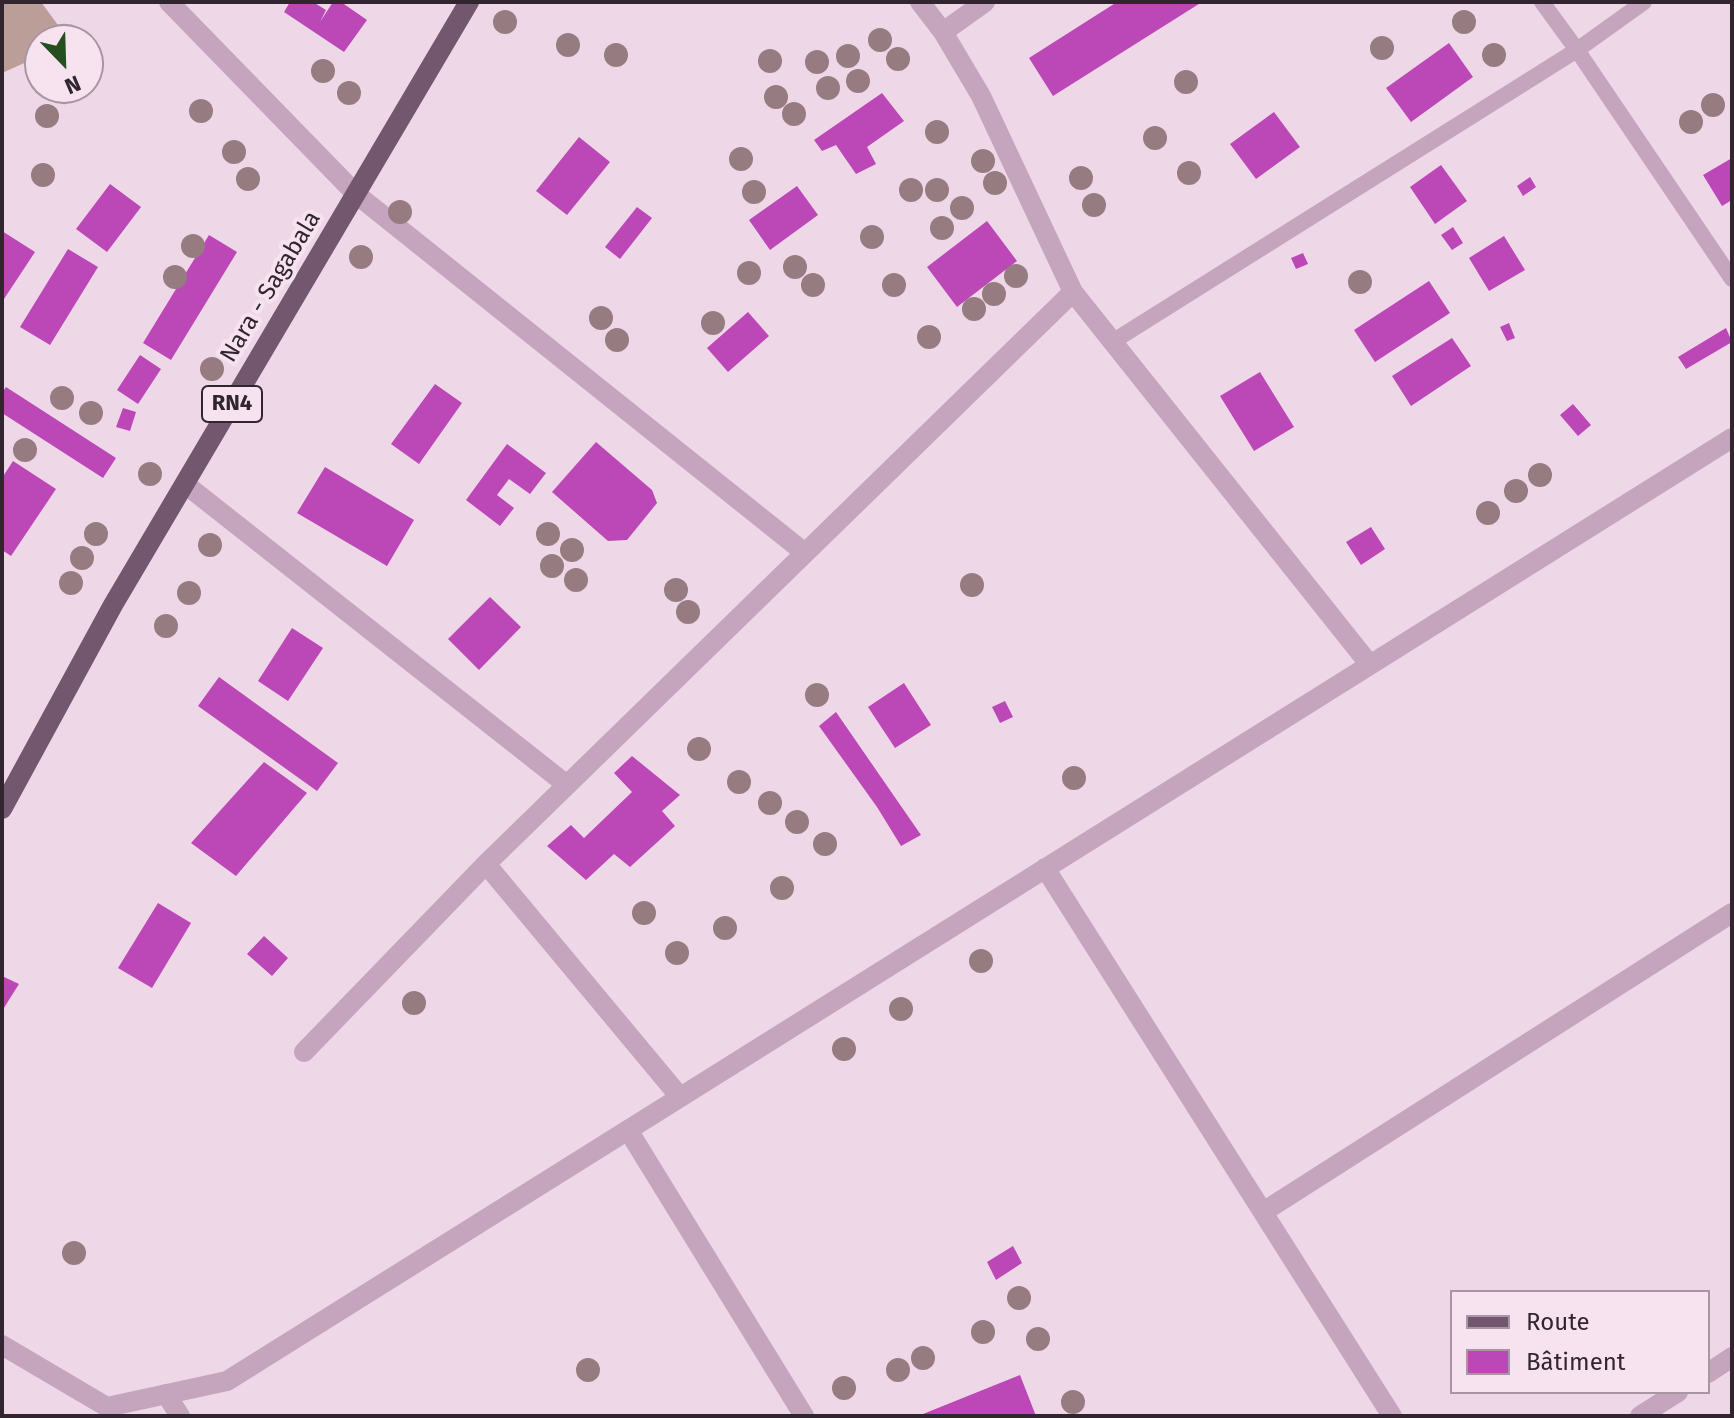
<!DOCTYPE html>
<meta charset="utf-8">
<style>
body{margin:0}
#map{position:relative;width:1734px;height:1418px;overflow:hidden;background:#eed7e7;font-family:"Fira Sans",sans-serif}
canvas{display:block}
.frame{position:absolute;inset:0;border:4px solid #312530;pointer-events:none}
.legend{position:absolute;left:1450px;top:1290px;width:260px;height:104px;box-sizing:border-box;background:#f7e3f0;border:2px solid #a897a3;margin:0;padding:10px 14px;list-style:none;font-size:24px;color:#312530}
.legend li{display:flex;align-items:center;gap:16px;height:40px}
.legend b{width:40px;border:2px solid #a897a3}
.north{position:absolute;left:24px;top:24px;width:80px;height:80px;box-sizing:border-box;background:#f7e3f0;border:2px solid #a897a3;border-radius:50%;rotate:157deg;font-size:22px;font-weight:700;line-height:32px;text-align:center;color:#312530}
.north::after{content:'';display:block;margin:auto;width:28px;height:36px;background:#254f1f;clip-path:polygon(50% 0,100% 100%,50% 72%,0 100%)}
</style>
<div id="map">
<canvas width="1734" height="1418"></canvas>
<div class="frame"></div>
<ul class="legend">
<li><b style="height:10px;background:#72576f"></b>Route</li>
<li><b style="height:22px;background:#bc47b7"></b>Bâtiment</li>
</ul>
<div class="north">N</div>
</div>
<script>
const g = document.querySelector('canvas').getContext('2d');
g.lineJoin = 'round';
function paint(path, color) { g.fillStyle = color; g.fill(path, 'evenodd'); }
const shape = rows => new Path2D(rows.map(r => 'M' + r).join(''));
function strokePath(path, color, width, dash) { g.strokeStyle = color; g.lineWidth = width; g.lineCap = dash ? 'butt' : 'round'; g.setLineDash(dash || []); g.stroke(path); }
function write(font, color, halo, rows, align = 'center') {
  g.font = font + ' "Fira Sans",sans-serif'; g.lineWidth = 8; g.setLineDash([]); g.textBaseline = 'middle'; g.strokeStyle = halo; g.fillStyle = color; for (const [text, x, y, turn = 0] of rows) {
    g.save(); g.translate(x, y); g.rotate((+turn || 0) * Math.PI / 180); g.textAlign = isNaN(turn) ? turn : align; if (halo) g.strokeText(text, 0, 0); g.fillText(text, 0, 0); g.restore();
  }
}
paint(shape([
 [2,2,41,2,69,40,40,40,40,56,2,73]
]), '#bc9e99');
paint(shape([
 [290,2,313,2,326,10,320,22,333,2,341,2,367,20,344,52,284,12],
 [1117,2,1202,2,1053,96,1029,58],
 [1449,43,1473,77,1411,122,1386,88],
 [882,93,904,121,867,147,876,164,856,174,836,145,822,151,814,140],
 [1274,112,1300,147,1256,179,1230,144],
 [579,137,610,162,567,215,536,191],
 [1732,158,1732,200,1722,206,1703,175],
 [1441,165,1467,201,1435,224,1410,187],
 [1530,177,1536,187,1523,196,1517,186],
 [110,184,141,207,107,252,76,229],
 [797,186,818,215,770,250,749,220],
 [637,207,652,218,620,259,605,247],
 [987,221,1017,261,957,307,927,267],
 [1453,227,1463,243,1452,250,1441,235],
 [2,231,35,252,2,302],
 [209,235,237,252,171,360,143,343],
 [1504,236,1525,270,1489,291,1469,258],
 [68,249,98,267,50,345,20,327],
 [1303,253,1308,264,1296,269,1291,258],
 [1429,281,1450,313,1375,362,1354,330],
 [748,312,769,336,728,372,707,348],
 [1509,323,1515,338,1507,341,1500,327],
 [1726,328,1732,342,1686,369,1678,357],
 [1452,338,1471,366,1411,406,1392,376],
 [140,355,161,369,138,404,117,390],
 [1260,372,1294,427,1254,451,1220,396],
 [435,384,462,403,419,464,391,444],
 [6,387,116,458,103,478,2,413,2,393],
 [1573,404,1591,425,1578,436,1560,415],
 [123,408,136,412,130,431,116,427],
 [596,442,652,490,657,503,627,540,608,541,552,492],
 [507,444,546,473,530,494,509,479,497,495,514,508,500,526,466,500],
 [13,461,56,489,11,556,2,550,2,478],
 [325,467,414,520,387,566,297,513],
 [1371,527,1385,549,1361,565,1346,542],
 [490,597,521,627,479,670,448,639],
 [292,628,323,648,288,701,258,681],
 [219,677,338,763,317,791,198,706],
 [904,683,931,725,895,748,868,707],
 [1005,701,1013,717,1000,723,992,707],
 [836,712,894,796,921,835,901,846,877,807,819,726],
 [632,756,680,795,662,811,675,826,630,867,614,854,586,880,547,846,571,825,584,838,632,792,614,773],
 [264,762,307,793,236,876,191,843],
 [158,903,191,923,152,988,118,968],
 [264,936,288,958,272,976,247,954],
 [2,976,19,984,2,1011],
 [1013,1246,1022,1263,996,1280,987,1262],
 [1020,1375,1036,1416,918,1416]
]), '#bc47b7');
strokePath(shape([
 [1542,2,1577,50,1732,279],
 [1112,342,1577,50,1644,2]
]), '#c5a5bd', 16);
strokePath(shape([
 [169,2,356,194,805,553],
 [920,2,943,32,981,96,1073,292,1370,665],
 [943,32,985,2],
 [185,484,567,785],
 [1045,868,1392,1416],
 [304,1052,486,864],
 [680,1097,486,864,1073,292],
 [628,1130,1732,438],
 [1263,1212,1732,913],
 [1708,1373,1732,1357],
 [166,1394,180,1416],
 [1640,1416,1678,1392]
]), '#c5a5bd', 20);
strokePath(shape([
 [2,1345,107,1407,227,1381,628,1130,804,1416]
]), '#c5a5bd', 20);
strokePath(shape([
 [2,809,113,605,469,2]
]), '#72576f', 20);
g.fillStyle = '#967c80';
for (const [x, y] of [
 [505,22],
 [1464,22],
 [880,40],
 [568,45],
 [1382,48],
 [616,55],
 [1494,55],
 [848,56],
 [898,59],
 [770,61],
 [817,62],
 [323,71],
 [858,81],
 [1186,82],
 [828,88],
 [349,93],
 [776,97],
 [1713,105],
 [201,111],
 [794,114],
 [47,116],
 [1691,122],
 [937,132],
 [1155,138],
 [234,152],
 [741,159],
 [983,161],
 [1189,173],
 [43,175],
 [1081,178],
 [248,179],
 [995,183],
 [911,190],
 [937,190],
 [754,192],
 [1094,205],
 [962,208],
 [400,212],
 [942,228],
 [872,237],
 [193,246],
 [361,257],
 [795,267],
 [749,273],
 [1016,276],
 [175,277],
 [1360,282],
 [813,285],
 [894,285],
 [994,294],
 [974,309],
 [601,318],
 [713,323],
 [929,337],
 [617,340],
 [212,369],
 [62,398],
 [91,413],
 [25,450],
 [150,474],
 [1540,475],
 [1516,491],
 [1488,513],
 [96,534],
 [548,534],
 [210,545],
 [572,550],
 [82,558],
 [552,566],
 [576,580],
 [71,583],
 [972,585],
 [676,590],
 [189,593],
 [688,612],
 [166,626],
 [817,695],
 [699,749],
 [1074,778],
 [739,782],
 [770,803],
 [797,822],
 [825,844],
 [782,888],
 [644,913],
 [725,928],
 [677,953],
 [981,961],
 [414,1003],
 [901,1009],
 [844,1049],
 [74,1253],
 [1019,1298],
 [983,1332],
 [1038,1339],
 [923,1358],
 [588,1370],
 [898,1370],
 [844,1388],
 [1073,1402]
]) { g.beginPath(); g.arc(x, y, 12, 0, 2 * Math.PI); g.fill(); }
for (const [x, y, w] of [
 [232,404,60]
]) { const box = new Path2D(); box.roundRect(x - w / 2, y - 18, w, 36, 6); g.fillStyle = '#f7e3f0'; g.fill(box); strokePath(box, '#312530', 2); }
write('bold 22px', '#312530', null, [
 ["RN4",232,404]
]);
write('24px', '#312530', '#f7e3f0', [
 ["Nara - Sagabala",271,287,-59]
]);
</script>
